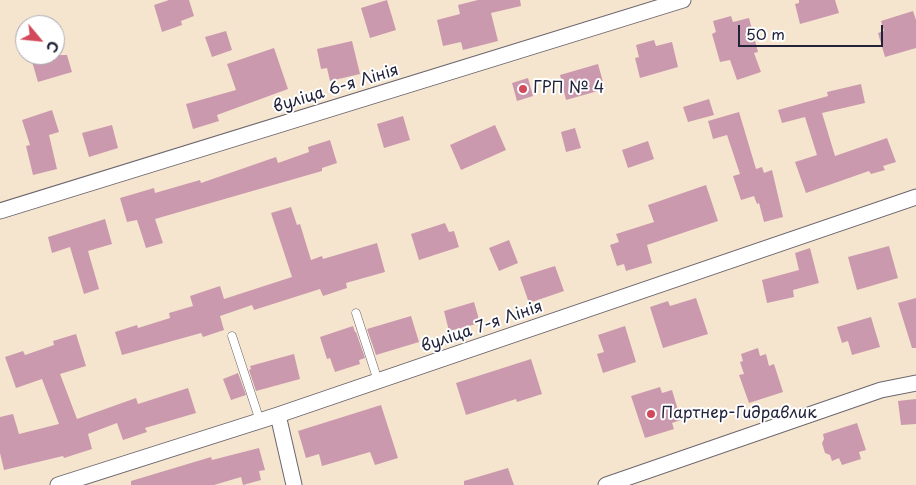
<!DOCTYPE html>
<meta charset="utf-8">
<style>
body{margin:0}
#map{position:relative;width:916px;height:485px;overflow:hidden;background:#f5e5ce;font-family:"Playpen Sans",sans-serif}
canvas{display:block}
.north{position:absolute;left:15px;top:15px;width:50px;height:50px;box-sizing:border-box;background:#fff;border:1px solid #a7a7b1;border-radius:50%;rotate:118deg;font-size:14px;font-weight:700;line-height:20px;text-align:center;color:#22223b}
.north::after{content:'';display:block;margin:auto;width:18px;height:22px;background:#d1495b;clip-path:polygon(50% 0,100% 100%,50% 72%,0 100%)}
.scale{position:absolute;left:738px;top:25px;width:145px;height:22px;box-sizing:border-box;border:2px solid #22223b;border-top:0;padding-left:6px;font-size:15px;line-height:18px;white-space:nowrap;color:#22223b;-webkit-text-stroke:4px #fff;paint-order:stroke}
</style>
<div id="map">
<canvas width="916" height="485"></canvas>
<div class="north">С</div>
<div class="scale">50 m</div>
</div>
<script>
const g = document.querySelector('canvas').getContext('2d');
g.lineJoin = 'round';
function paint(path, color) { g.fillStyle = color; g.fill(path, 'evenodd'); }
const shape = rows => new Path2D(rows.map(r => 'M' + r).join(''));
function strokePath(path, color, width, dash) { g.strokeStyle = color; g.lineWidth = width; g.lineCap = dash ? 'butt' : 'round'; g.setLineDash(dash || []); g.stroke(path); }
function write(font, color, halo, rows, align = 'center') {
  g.font = font + ' "Playpen Sans",sans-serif'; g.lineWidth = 4; g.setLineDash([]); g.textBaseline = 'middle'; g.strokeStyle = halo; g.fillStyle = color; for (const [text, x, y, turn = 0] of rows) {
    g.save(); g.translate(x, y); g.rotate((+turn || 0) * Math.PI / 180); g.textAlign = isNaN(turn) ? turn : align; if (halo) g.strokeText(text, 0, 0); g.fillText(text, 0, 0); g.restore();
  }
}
paint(shape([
 [169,0,189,0,194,16,181,21,182,25,162,32,154,5],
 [387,0,396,30,370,38,361,8],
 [478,0,520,0,521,6,491,13,498,41,463,50,461,42,443,46,437,20,460,14,458,5],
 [799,0,835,0,839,13,800,24,795,4,799,3],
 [913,11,916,20,916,48,885,57,878,33,884,31,881,21],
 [731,16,733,22,749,18,758,52,754,53,761,72,737,80,730,60,720,62,712,34,716,32,713,21],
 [226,31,232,50,212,57,205,37],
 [654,40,656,46,672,42,678,67,640,78,635,58,639,57,636,45],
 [352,41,360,74,330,81,327,68,321,69,317,49],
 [274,48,288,89,217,115,219,121,193,129,186,104,236,90,227,64],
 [41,55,67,55,72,72,38,82,31,58],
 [598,64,605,89,566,100,560,75],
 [528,78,533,96,517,101,512,83],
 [861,84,865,103,822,113,835,156,887,138,896,162,883,166,885,170,871,174,869,171,806,193,795,162,817,155,805,117,782,123,778,110,828,96,827,92],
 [709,99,714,115,688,122,683,107],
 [52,110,59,132,49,135,57,169,33,175,26,146,30,145,22,120],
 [739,112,756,169,762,167,764,173,772,170,783,217,764,222,759,203,757,204,754,196,741,200,733,176,740,174,727,135,713,139,708,121],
 [403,116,410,140,384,148,377,124],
 [112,125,118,148,89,157,82,133],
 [495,125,506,150,461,170,450,145],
 [575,128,581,148,566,152,561,132],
 [330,140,337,163,322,168,322,171,155,219,163,243,146,248,137,220,127,222,120,198,154,188,155,193,200,180,201,183,276,157,278,163,309,152,308,147],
 [648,141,654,159,628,168,622,150],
 [706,185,718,221,647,245,652,263,626,271,624,264,617,266,610,245,619,242,616,234,654,222,648,205],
 [291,207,297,225,300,224,311,260,322,256,323,259,377,243,385,272,346,283,347,288,323,296,320,289,254,310,252,305,220,316,224,330,203,337,201,333,122,355,115,332,137,325,138,328,170,318,169,313,193,306,190,296,220,286,224,299,292,277,271,213],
 [105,219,112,244,88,251,99,289,84,294,70,247,52,253,48,237],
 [445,223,449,232,454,231,459,247,419,260,411,234],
 [509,240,518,263,499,271,489,248],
 [889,246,898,278,857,290,848,257],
 [810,248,819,283,793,290,794,297,767,303,762,280,799,270,795,253],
 [555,266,564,291,529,303,520,277],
 [696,298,708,334,663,348,650,307,668,301,670,306],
 [916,298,916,348,912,348,898,303],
 [474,302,480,323,449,331,444,311],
 [411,316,419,342,376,355,367,329],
 [871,317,880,347,852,355,848,341,842,343,837,327],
 [353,326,355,332,356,332,365,358,359,360,360,364,335,372,330,358,327,359,320,337],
 [625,326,636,362,603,373,597,354,604,352,598,335],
 [76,334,86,366,60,374,77,419,136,398,138,404,188,388,196,413,145,428,147,432,123,440,117,423,88,434,92,449,64,458,63,456,4,470,0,453,0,417,13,414,19,434,59,424,42,379,16,388,5,357,23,351,25,355,54,345,53,341],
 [758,348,760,356,766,354,769,366,774,364,783,392,749,403,739,375,744,374,740,362,743,361,741,354],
 [294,354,300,379,256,391,249,370,251,369,250,366],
 [531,359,542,394,517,402,516,399,466,415,456,383],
 [238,373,246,395,231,400,223,379],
 [660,387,662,393,672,390,681,420,672,423,674,429,645,438,631,396],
 [916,399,916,424,901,425,898,401],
 [381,405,398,458,375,465,370,452,322,466,319,454,306,458,298,431],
 [857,423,866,450,859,452,861,459,842,465,839,458,832,461,830,455,825,453,822,443,824,439,823,434],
 [259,448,265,470,259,471,261,480,243,485,241,477,214,485,131,485,131,481,211,457,212,460],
 [508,468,514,485,464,485,464,481]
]), '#cb99ad');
const lane = shape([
 [356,313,378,381],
 [232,336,260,421]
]);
const street = shape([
 [0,211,683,0],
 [278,415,294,485],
 [58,485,278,415,916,197],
 [606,485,881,390,916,383]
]);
strokePath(lane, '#6c666e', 9);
strokePath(street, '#6c666e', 17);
strokePath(lane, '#fff', 8);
strokePath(street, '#fff', 15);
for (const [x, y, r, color] of [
 [523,89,5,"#d1495b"],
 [651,414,5,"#d1495b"]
]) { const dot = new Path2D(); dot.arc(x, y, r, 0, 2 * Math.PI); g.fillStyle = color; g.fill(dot); strokePath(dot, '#fff', 2); }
write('16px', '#22223b', '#fff', [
 ["вуліца 6-я Лінія",336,89,-17],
 ["вуліца 7-я Лінія",482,327,-19]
]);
write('16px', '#22223b', '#fff', [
 ["ГРП № 4",533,89],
 ["Партнер-Гидравлик",661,414]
], 'left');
</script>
